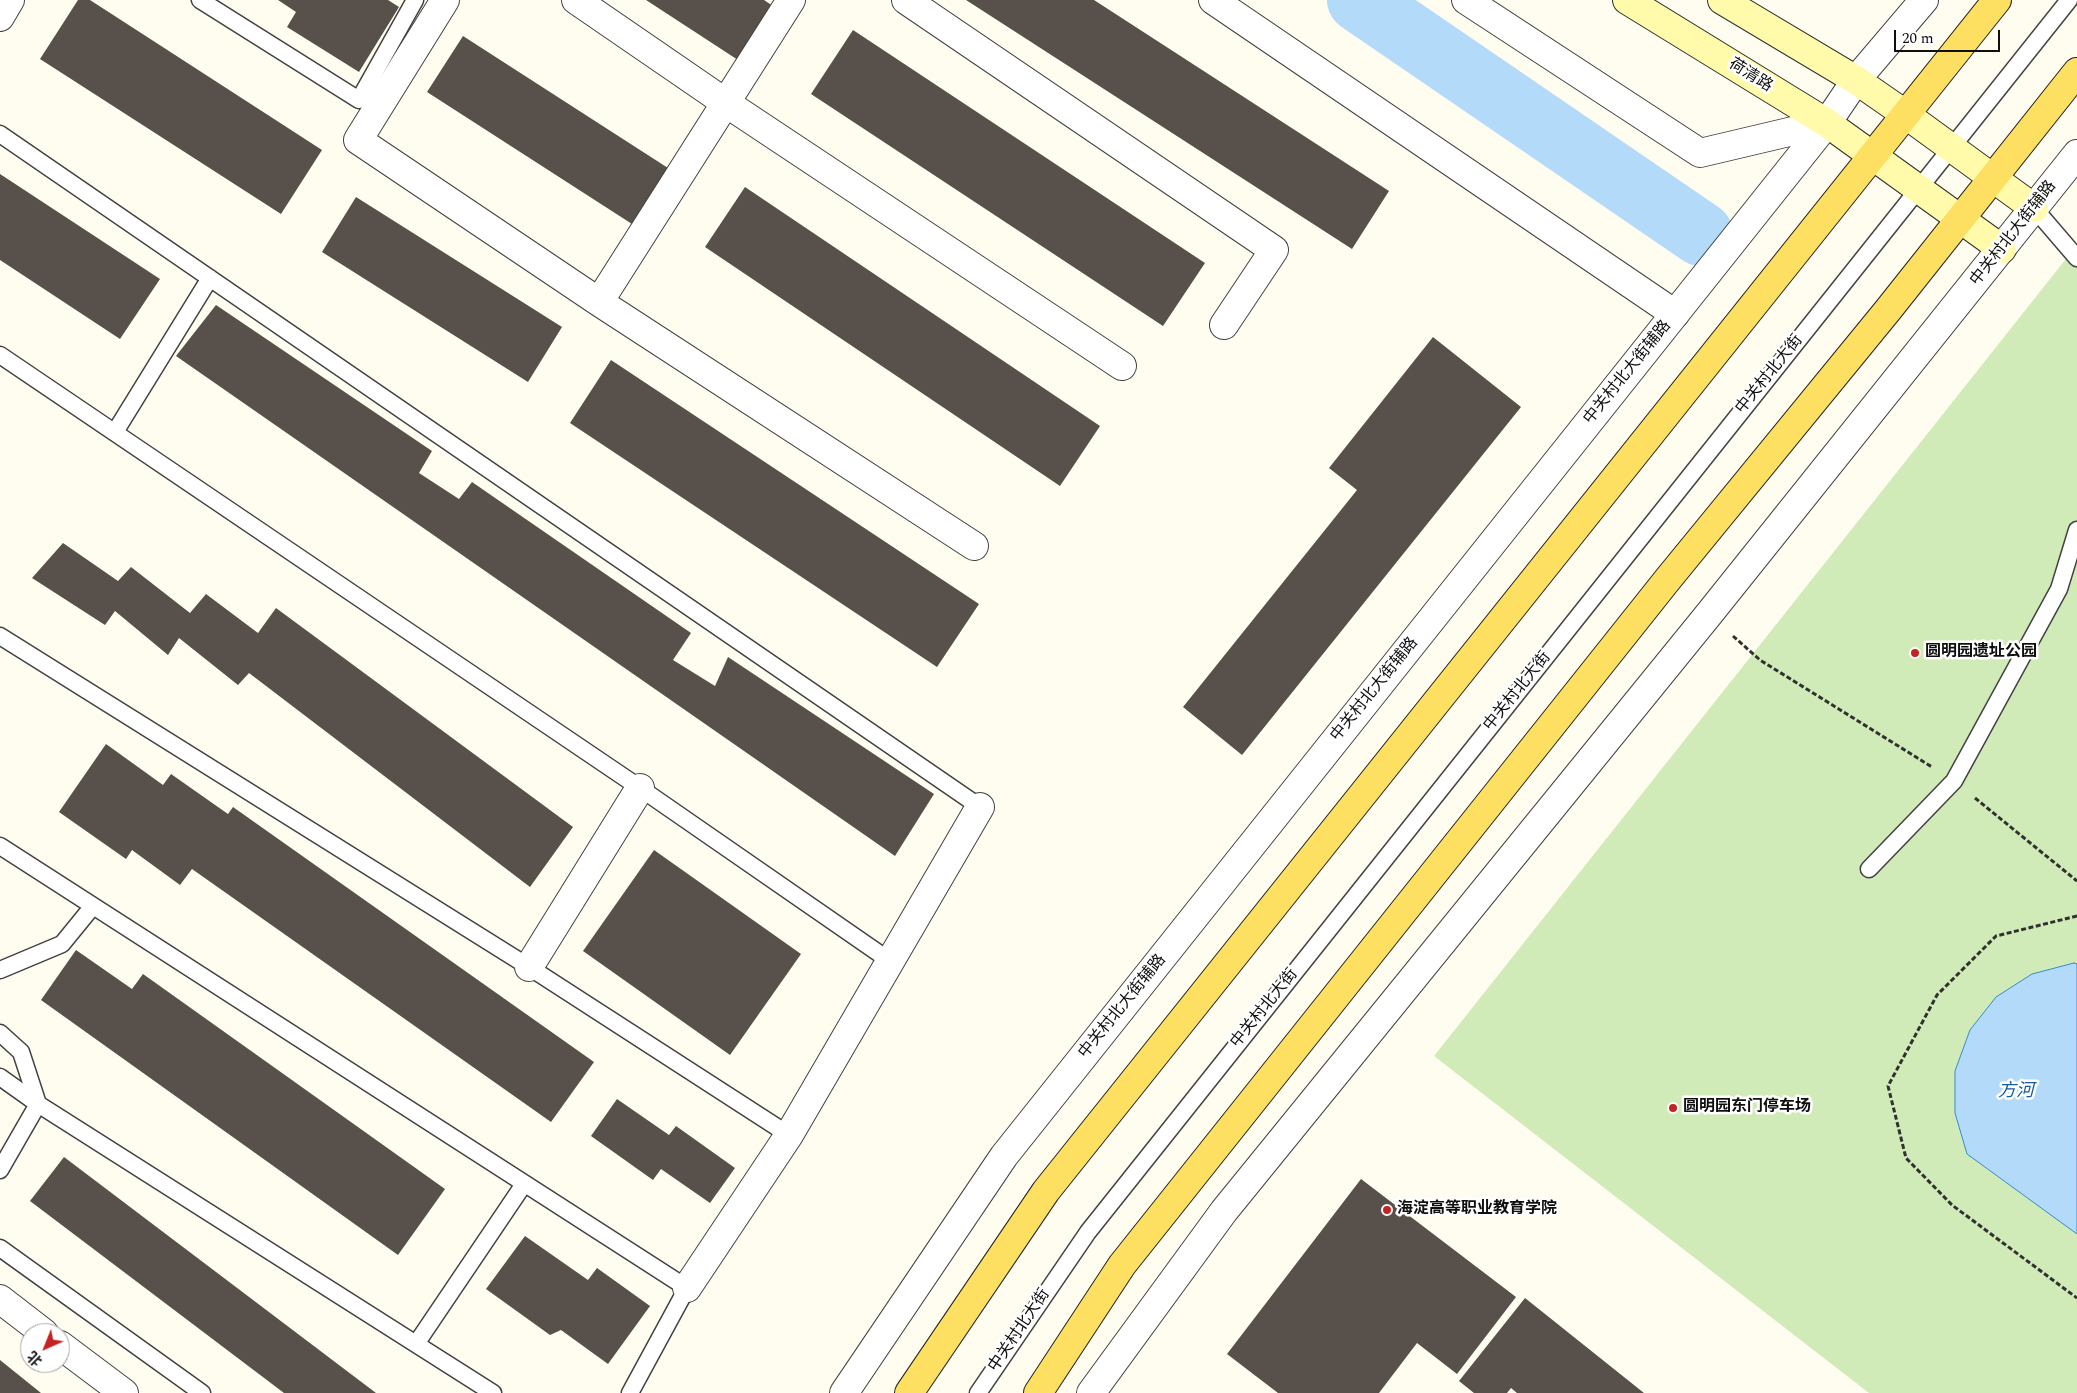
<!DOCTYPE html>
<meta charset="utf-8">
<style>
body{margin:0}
#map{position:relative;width:2077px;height:1393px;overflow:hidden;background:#fffdf0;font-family:Spectral,"Noto Sans SC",serif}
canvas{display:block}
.north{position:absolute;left:20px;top:1323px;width:50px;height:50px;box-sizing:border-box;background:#fff;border:1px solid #9f9f9f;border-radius:50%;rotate:224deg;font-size:14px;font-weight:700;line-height:20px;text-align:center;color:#0f0f0f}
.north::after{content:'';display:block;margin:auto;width:18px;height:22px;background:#c42321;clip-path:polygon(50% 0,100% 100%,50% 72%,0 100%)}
.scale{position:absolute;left:1894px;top:30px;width:106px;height:22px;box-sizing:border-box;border:2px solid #0f0f0f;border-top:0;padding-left:6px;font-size:15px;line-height:18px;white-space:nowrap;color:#0f0f0f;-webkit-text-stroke:4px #fff;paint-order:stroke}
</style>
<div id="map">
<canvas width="2077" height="1393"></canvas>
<div class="north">北</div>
<div class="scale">20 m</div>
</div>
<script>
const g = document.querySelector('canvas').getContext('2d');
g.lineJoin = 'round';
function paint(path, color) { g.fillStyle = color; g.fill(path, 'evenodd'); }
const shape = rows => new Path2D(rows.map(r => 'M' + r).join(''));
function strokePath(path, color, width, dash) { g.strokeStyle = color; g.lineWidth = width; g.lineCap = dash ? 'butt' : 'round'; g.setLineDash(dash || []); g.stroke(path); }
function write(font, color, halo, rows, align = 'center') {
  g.font = font + ' Spectral,"Noto Sans SC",serif'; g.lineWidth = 5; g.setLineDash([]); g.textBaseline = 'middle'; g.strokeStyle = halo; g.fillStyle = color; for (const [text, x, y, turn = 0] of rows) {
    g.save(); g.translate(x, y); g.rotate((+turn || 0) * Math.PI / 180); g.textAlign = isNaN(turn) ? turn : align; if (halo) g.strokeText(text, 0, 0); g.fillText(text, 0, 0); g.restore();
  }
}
paint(shape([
 [2077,245,2077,1393,1869,1393,1434,1056]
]), '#d0ebb8');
const water = shape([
 [2074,963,2077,964,2077,1234,1967,1154,1955,1113,1955,1071,1970,1030,1996,997,2032,974,2074,963]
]);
paint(water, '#b3daf8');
strokePath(water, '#378bd2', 1);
strokePath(shape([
 [1359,0,1701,234]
]), '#b3daf8', 64);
paint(shape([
 [78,0,90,0,322,150,281,214,40,59],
 [278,0,388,0,399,7,359,72,287,27,296,12],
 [646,0,764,0,773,6,738,60],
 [966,0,1094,0,1389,191,1352,249],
 [853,30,1205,263,1163,326,811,94],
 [463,36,668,168,632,224,427,92],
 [0,174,160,279,120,339,0,260],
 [745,187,1100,426,1060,486,705,247],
 [356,197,562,327,528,382,322,252],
 [216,305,432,451,419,473,459,499,472,482,691,633,673,660,715,686,728,657,934,794,895,856,176,356],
 [1433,337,1521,407,1242,755,1183,707,1357,490,1329,468],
 [611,360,979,604,937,667,570,423],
 [63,543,118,581,131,567,190,613,206,594,258,633,276,608,573,827,530,887,249,673,238,685,179,638,168,655,115,611,105,625,32,578],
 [106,744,163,785,171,774,228,814,233,807,594,1062,551,1122,192,869,180,885,132,850,126,859,59,812],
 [654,850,801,954,730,1055,583,951],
 [76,950,132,989,143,974,445,1189,398,1255,41,1000],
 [617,1099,669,1135,676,1126,735,1168,710,1203,661,1169,653,1180,591,1136],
 [64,1157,376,1393,284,1393,30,1201],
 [1361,1179,1516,1297,1457,1374,1417,1343,1379,1393,1278,1393,1227,1354],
 [525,1236,588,1280,597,1268,650,1306,608,1364,561,1330,550,1335,486,1289],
 [1525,1298,1644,1393,1517,1393,1511,1388,1507,1393,1474,1393,1459,1381],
 [0,1360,41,1393,0,1393]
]), '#58504a');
const service = shape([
 [200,0,359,100,415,0],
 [0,134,980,807],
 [2034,208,2077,258],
 [0,355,640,788,890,961],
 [115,432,210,278],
 [0,636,529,967,789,1135],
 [0,846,687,1288,630,1393],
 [1869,869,1954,781,2059,589,2077,530],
 [0,970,62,944,93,906],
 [0,1033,21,1052,38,1104],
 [0,1077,38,1104],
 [0,1170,38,1104,493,1393],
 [0,1248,202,1393],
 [416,1344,524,1184],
 [978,1393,1088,1232,2069,0]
]);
const minor = shape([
 [445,0,358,140,599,302,974,546],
 [576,0,726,103,1122,366],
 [906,0,1274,250,1224,325],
 [1213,0,1675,314],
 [1466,0,1700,153,1827,123],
 [0,17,10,0],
 [599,302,791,0],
 [529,967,640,788],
 [687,1288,789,1135,980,807],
 [0,1299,44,1333],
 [60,1345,124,1393]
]);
const tertiary = shape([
 [844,1393,1004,1156,1827,123,1856,80,1924,0],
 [1091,1393,1224,1211,1709,614,2077,154]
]);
const secondary = shape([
 [1627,0,1827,123,2002,249],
 [1722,0,1856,80,1905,114,2034,208]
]);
const primary = shape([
 [909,1393,1046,1191,1997,0],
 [1038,1393,1122,1265,1668,579,1888,310,2077,72]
]);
strokePath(service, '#424242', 19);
strokePath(minor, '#424242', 30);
strokePath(tertiary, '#424242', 30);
strokePath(secondary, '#313131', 30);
strokePath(primary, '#202020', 30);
strokePath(shape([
 [1733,636,1760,660,1932,767],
 [1975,798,2077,881],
 [2077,916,1996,936,1937,995,1888,1086,1906,1158,1952,1205,2077,1298]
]), '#313131', 3, [5, 2.5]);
strokePath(service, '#fff', 16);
strokePath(minor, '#fff', 28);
strokePath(tertiary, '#fff', 28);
strokePath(secondary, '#fffbab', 28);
strokePath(primary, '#fde062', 28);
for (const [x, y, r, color] of [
 [1915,653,5,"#c42321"],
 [1673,1108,5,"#c42321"],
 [1387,1210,5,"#c42321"]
]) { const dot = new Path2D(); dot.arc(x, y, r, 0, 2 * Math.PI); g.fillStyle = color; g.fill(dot); strokePath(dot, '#fff', 2); }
write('16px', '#0f0f0f', '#fff', [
 ["荷清路",1750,76,32],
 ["中关村北大街辅路",2014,234,-52],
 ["中关村北大街辅路",1628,373,-51],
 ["中关村北大街",1770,375,-51],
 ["中关村北大街辅路",1375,690,-51],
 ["中关村北大街",1518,692,-51],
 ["中关村北大街辅路",1123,1007,-51],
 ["中关村北大街",1265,1009,-51],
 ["中关村北大街",1020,1331,-56]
]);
write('bold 16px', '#0f0f0f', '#fff', [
 ["圆明园遗址公园",1925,653],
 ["圆明园东门停车场",1683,1108],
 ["海淀高等职业教育学院",1397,1210]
], 'left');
write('italic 18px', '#135da6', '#fff', [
 ["方河",2016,1092]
]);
</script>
